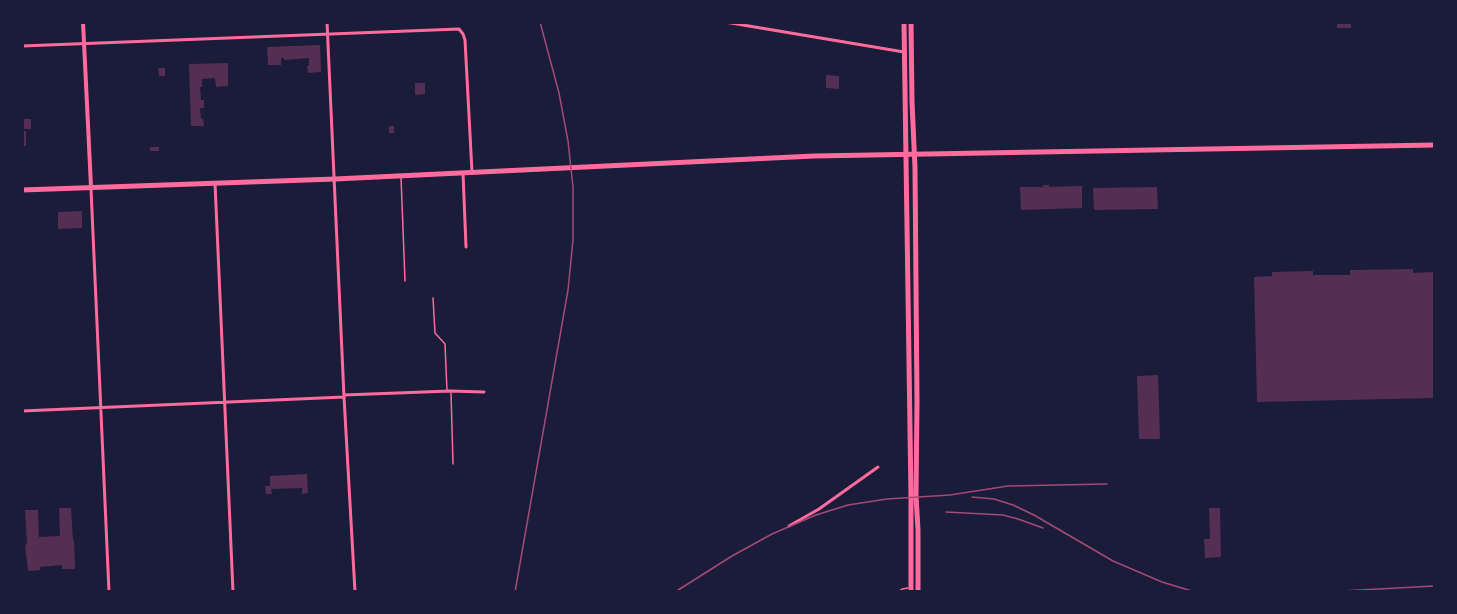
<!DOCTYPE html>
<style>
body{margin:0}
#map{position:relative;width:1457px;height:614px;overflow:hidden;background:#1b1b3a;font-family:Helvetica,sans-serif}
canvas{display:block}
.frame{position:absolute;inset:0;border:24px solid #1b1b3a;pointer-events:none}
</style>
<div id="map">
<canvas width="1457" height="614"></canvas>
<div class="frame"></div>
</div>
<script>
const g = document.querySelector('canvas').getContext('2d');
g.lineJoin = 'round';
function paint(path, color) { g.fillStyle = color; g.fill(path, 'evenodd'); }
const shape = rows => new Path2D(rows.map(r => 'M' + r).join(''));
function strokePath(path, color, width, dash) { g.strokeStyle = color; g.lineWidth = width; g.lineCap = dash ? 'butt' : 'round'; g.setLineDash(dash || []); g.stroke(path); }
paint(shape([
 [1337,22,1351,22,1351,28,1337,28],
 [320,45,321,72,308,73,307,66,309,66,309,58,284,60,284,58,281,58,281,65,268,65,267,47],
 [228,63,228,86,216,87,215,78,202,79,202,87,200,87,201,100,204,100,204,108,200,108,201,119,203,118,204,126,191,126,189,64],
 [158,68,165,68,165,76,159,76],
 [826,75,839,76,839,89,826,88],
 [415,83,425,83,425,94,415,95],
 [22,119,31,119,31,129,22,129],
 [389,126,394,126,394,133,389,133],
 [22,131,26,131,26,146,22,146],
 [150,147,159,147,159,151,150,151],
 [1043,185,1049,185,1049,187,1082,186,1082,208,1021,210,1020,187,1043,187],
 [1157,187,1158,209,1094,210,1093,188],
 [82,211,82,228,58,229,58,212],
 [1413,269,1413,273,1434,272,1434,398,1257,402,1254,277,1272,276,1272,272,1313,271,1313,276,1315,275,1350,275,1350,270],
 [1158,375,1160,439,1139,439,1137,376],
 [307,474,308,493,302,494,302,488,271,489,272,494,266,494,265,486,270,486,270,476],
 [59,508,71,508,73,540,74,540,75,569,62,569,62,565,40,567,40,570,28,571,25,545,27,544,25,510,38,510,39,537,60,536],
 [1209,508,1220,508,1221,557,1205,558,1204,539,1210,539]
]), '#542f53');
strokePath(shape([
 [401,177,405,281],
 [433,298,435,333,445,344,447,391],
 [451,393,453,464],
 [898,592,902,589,908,588]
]), '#ff6b9d', 1.5);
strokePath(shape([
 [327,22,344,397,355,592],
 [725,22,904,52],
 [22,46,459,29,463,34,465,40,472,172],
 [463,173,466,247],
 [215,183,233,592],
 [91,189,109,592],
 [344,395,450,391,484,392],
 [22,411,344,397],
 [789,526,819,509,878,467]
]), '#ff6b9d', 3);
strokePath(shape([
 [83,22,91,187]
]), '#ff6b9d', 4);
strokePath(shape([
 [22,190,335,179,814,156,1434,145]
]), '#ff6b9d', 5);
strokePath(shape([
 [904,22,911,497,911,592],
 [911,22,912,102,915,168,917,402,916,496,918,530,918,592]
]), '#ff6b9d', 5);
strokePath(shape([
 [972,497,994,499,1013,505,1034,515,1113,561,1162,582,1195,592],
 [946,512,1003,515,1018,519,1043,528],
 [515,592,568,290,573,240,573,187,568,141,559,93,540,22],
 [675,592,732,556,772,534,816,515,848,505,887,499,950,495,1008,486,1107,484],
 [1323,592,1434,586]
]), '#a44b75', 1.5);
</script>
